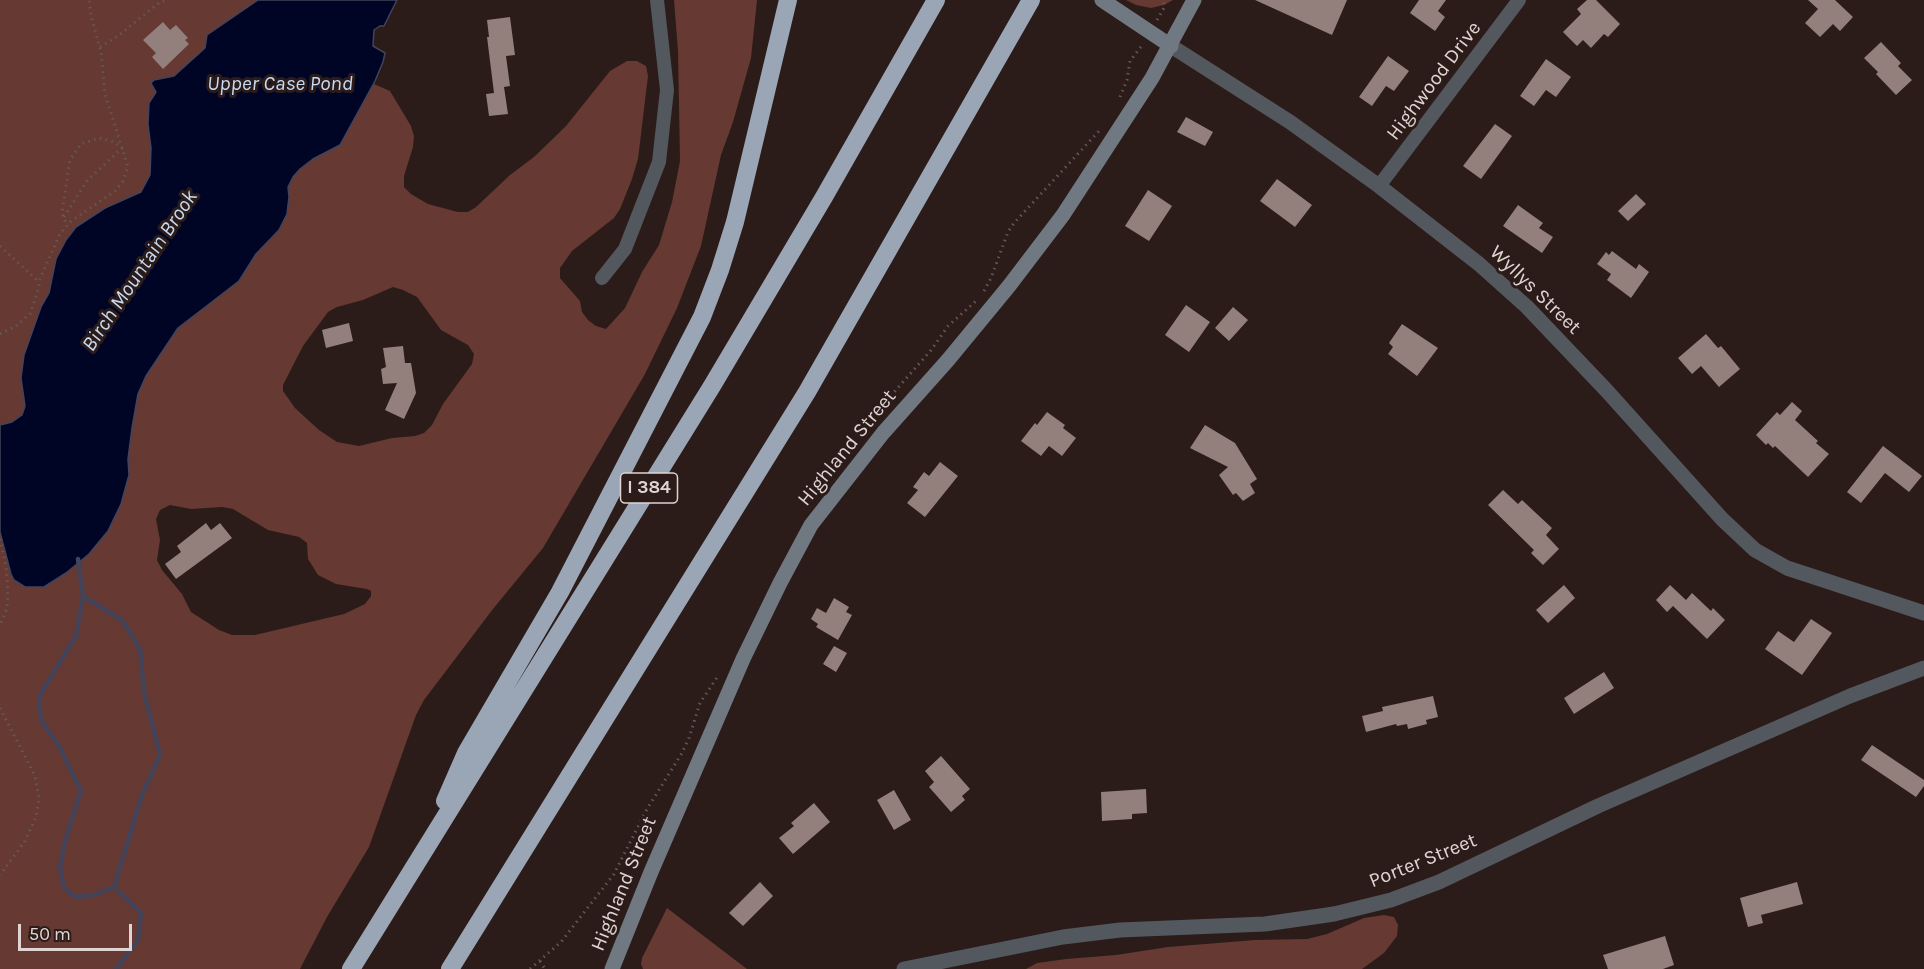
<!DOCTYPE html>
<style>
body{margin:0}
#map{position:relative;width:1924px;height:969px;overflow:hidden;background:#2b1b19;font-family:Karla,sans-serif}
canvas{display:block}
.scale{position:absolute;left:18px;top:924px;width:114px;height:27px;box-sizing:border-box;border:3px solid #e0d5d3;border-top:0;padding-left:8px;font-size:18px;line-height:21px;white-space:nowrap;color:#e0d5d3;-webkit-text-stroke:4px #2b1b19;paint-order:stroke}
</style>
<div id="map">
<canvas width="1924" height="969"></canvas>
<div class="scale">50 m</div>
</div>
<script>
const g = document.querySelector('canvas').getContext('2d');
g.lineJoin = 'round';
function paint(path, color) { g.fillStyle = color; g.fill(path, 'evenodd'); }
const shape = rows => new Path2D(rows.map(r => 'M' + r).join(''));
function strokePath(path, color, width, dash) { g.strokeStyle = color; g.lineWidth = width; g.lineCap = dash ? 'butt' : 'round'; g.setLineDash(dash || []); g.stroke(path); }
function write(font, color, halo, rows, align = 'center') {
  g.font = font + ' Karla,sans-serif'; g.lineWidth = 6; g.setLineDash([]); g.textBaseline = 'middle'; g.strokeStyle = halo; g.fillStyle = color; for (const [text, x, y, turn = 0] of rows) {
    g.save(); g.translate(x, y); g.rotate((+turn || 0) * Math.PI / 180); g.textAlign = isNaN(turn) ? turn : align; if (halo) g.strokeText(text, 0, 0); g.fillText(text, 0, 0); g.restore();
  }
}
paint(shape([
 [0,0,397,0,384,26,380,26,374,30,373,46,379,51,383,51,385,57,374,84,390,91,411,126,414,136,413,147,404,176,404,187,411,194,428,204,458,212,468,212,476,207,510,175,534,157,566,126,610,71,627,61,637,61,646,66,648,76,638,159,632,179,620,209,614,218,572,251,560,268,560,278,580,301,582,312,588,320,596,326,606,329,625,308,642,272,659,245,672,202,680,161,678,51,674,0,757,0,751,58,733,122,721,155,701,246,677,308,645,374,543,548,493,609,424,700,416,715,369,847,327,917,300,969,0,969],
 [393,287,403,290,417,297,441,330,468,345,474,354,472,364,443,404,432,425,424,433,415,436,392,438,359,446,337,442,319,430,295,408,283,391,283,385,303,346,328,312,337,307,363,300],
 [170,505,191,509,222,507,233,509,268,530,299,537,307,543,308,559,318,575,336,584,367,589,371,591,371,596,365,604,344,614,255,635,232,635,219,630,191,612,182,594,162,570,157,560,160,540,156,519,160,510],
 [1126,0,1173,0,1164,5,1151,8,1136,5],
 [667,908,747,969,643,969,641,964,642,958],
 [1384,915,1394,917,1398,925,1397,936,1384,953,1362,969,1026,969,1037,963,1066,959,1116,955,1168,947,1255,940,1307,939,1327,934,1364,918]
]), '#663932');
const water = shape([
 [258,0,397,0,384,26,380,26,374,30,373,46,385,53,383,62,375,81,340,145,313,159,300,169,293,177,288,187,289,197,287,214,279,230,256,254,239,281,178,328,146,376,138,394,132,428,128,459,129,475,121,504,108,531,89,554,66,573,44,587,25,587,14,580,11,574,0,532,0,425,12,422,22,415,25,406,21,378,24,355,41,307,49,293,56,259,66,240,76,227,105,208,141,192,150,175,151,148,148,124,149,103,156,92,151,83,154,80,174,76,205,48,207,35,258,0]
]);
paint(water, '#000526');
strokePath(water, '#43435a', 1.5);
strokePath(shape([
 [78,559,83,596,76,636,41,693,39,704,42,722,59,746,81,791,65,841,60,868,64,888,76,897,94,895,114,887],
 [83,596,122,620,140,649,144,692,160,755,142,795,114,887,141,913,138,940,116,969]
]), '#43435a', 4.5);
paint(shape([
 [1255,0,1347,0,1332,35],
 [1419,0,1446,0,1438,11,1445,17,1435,31,1410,13],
 [1587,0,1596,0,1620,24,1608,37,1604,34,1591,48,1583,40,1577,46,1563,32,1581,14,1577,9],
 [1808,0,1835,0,1853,17,1840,31,1833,24,1820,37,1805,23,1818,9],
 [510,17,515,55,506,56,510,86,504,87,508,114,489,116,486,94,494,93,487,37,489,37,487,20],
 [163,22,170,30,176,25,188,38,185,40,189,44,163,69,152,57,156,53,143,40],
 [1881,42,1901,63,1898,66,1912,80,1896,95,1876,74,1878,72,1864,58],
 [1388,56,1409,71,1394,91,1386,86,1372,106,1359,97],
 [1546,59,1571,77,1556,97,1546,90,1534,106,1520,96],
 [1186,117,1213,132,1205,146,1177,132],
 [1495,124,1512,136,1481,179,1463,166],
 [1277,179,1312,205,1295,227,1260,201],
 [1148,190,1172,206,1149,241,1125,226],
 [1636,194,1646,204,1628,221,1618,211],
 [1518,205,1543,223,1539,228,1553,237,1542,253,1503,226],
 [1612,251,1636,269,1639,264,1649,272,1631,298,1607,280,1611,274,1597,264,1606,252,1609,255],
 [1186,305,1210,322,1189,352,1165,335],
 [1233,307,1248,320,1229,341,1215,328],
 [349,323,353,341,326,348,322,330],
 [1402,324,1438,348,1417,376,1388,354,1393,347,1389,343],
 [1706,334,1718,348,1721,346,1740,369,1719,387,1701,366,1692,374,1678,358],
 [403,346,405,363,411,363,416,393,404,419,385,410,397,383,383,384,381,369,386,367,383,348],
 [1792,402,1802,411,1795,420,1818,441,1816,443,1829,454,1808,477,1775,446,1773,448,1768,443,1766,445,1756,435,1777,412,1780,415],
 [1047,412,1065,425,1063,428,1076,438,1062,456,1049,446,1041,456,1021,441,1035,423,1037,425],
 [1205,425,1235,443,1257,479,1250,484,1255,493,1243,501,1236,493,1233,495,1219,475,1228,467,1190,448],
 [1883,446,1922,476,1909,492,1885,473,1861,503,1847,492],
 [940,462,958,476,925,517,907,503,918,490,913,487,924,472,929,476],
 [1503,490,1518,504,1522,500,1552,528,1546,535,1559,549,1543,565,1531,553,1534,550,1488,505],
 [206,523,211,530,220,523,232,538,176,579,165,564,181,552,177,546],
 [1564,585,1575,598,1548,623,1536,610],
 [1670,585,1686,600,1692,593,1711,611,1713,608,1725,620,1707,639,1673,606,1667,612,1656,600],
 [834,598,849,607,846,612,852,615,838,640,816,627,818,624,811,619,817,608,826,613],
 [1811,619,1832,633,1802,675,1765,649,1778,631,1794,642],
 [834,646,847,653,836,672,823,664],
 [1604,672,1614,688,1574,714,1564,698],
 [1433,696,1438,717,1426,720,1427,724,1408,729,1407,724,1397,726,1396,724,1366,732,1362,716,1383,711,1382,707],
 [1872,745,1924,780,1924,786,1916,797,1861,760],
 [941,756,970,789,962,796,965,800,951,812,929,787,934,782,925,771],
 [1146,789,1147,813,1132,814,1132,819,1102,821,1101,792],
 [894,790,911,820,894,830,877,800],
 [814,803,830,822,793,854,779,838,794,826,791,823],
 [760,882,773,896,743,926,729,913],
 [1797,882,1803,904,1761,915,1763,923,1748,927,1740,898],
 [1665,936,1674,965,1663,969,1608,969,1603,955]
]), '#937f7c');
strokePath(shape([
 [1157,20,1164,8,1164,0],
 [100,47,118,36,160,2,166,0],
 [1120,97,1127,80,1130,61,1143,44],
 [64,217,87,181,122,148,114,142,99,138,81,144,70,160,62,213,67,226],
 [0,246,38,281],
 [984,291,991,278,1008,232,1014,223,1099,131],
 [0,334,16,326,30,314,39,287,39,281,60,234,70,222,115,191,123,181,128,167,105,94,101,52,91,16,89,0],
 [877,416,888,399,932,349,948,326,976,301],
 [806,505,839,463],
 [0,539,6,566,8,590,7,608,0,626],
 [0,708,35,776,39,799,36,817,25,841,0,875],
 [540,961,545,969],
 [530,969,561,942,614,874,647,809,682,753,689,738,700,703,718,676]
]), '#665755', 3, [1.5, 4.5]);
strokePath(shape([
 [1379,186,1519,0],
 [602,278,625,249,659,162,667,90,657,0]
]), '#53585e', 14);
strokePath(shape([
 [1171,46,1290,122,1379,186,1479,264,1527,307,1607,391,1722,519,1755,550,1787,568,1924,613],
 [904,969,1063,937,1120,930,1265,924,1334,914,1391,900,1439,882,1598,806,1850,696,1924,668]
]), '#53585e', 15);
strokePath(shape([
 [1102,0,1171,46],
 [612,969,651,872,743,659,780,583,811,525,883,433,948,360,1009,286,1063,215,1152,78,1194,0]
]), '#707881', 15);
strokePath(shape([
 [445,801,466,753,560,592,702,317,720,270,735,222,788,0],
 [351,969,712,386,824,197,936,0],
 [450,969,807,392,1031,0]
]), '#9aa6b5', 18);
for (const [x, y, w] of [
 [649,488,57]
]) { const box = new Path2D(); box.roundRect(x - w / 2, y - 15, w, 30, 4.5); g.fillStyle = '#2b1b19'; g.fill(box); strokePath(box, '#e0d5d3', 1.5); }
write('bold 18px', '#e0d5d3', null, [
 ["I 384",649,488]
]);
write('20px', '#e0d5d3', '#2b1b19', [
 ["Highwood Drive",1434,81,-53],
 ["Wyllys Street",1535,290,44],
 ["Highland Street",847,448,-51],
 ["Porter Street",1423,861,-22],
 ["Highland Street",624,884,-68]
]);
write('italic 21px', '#c6daf4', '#2b1b19', [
 ["Upper Case Pond",280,84],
 ["Birch Mountain Brook",140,271,-56]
]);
</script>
